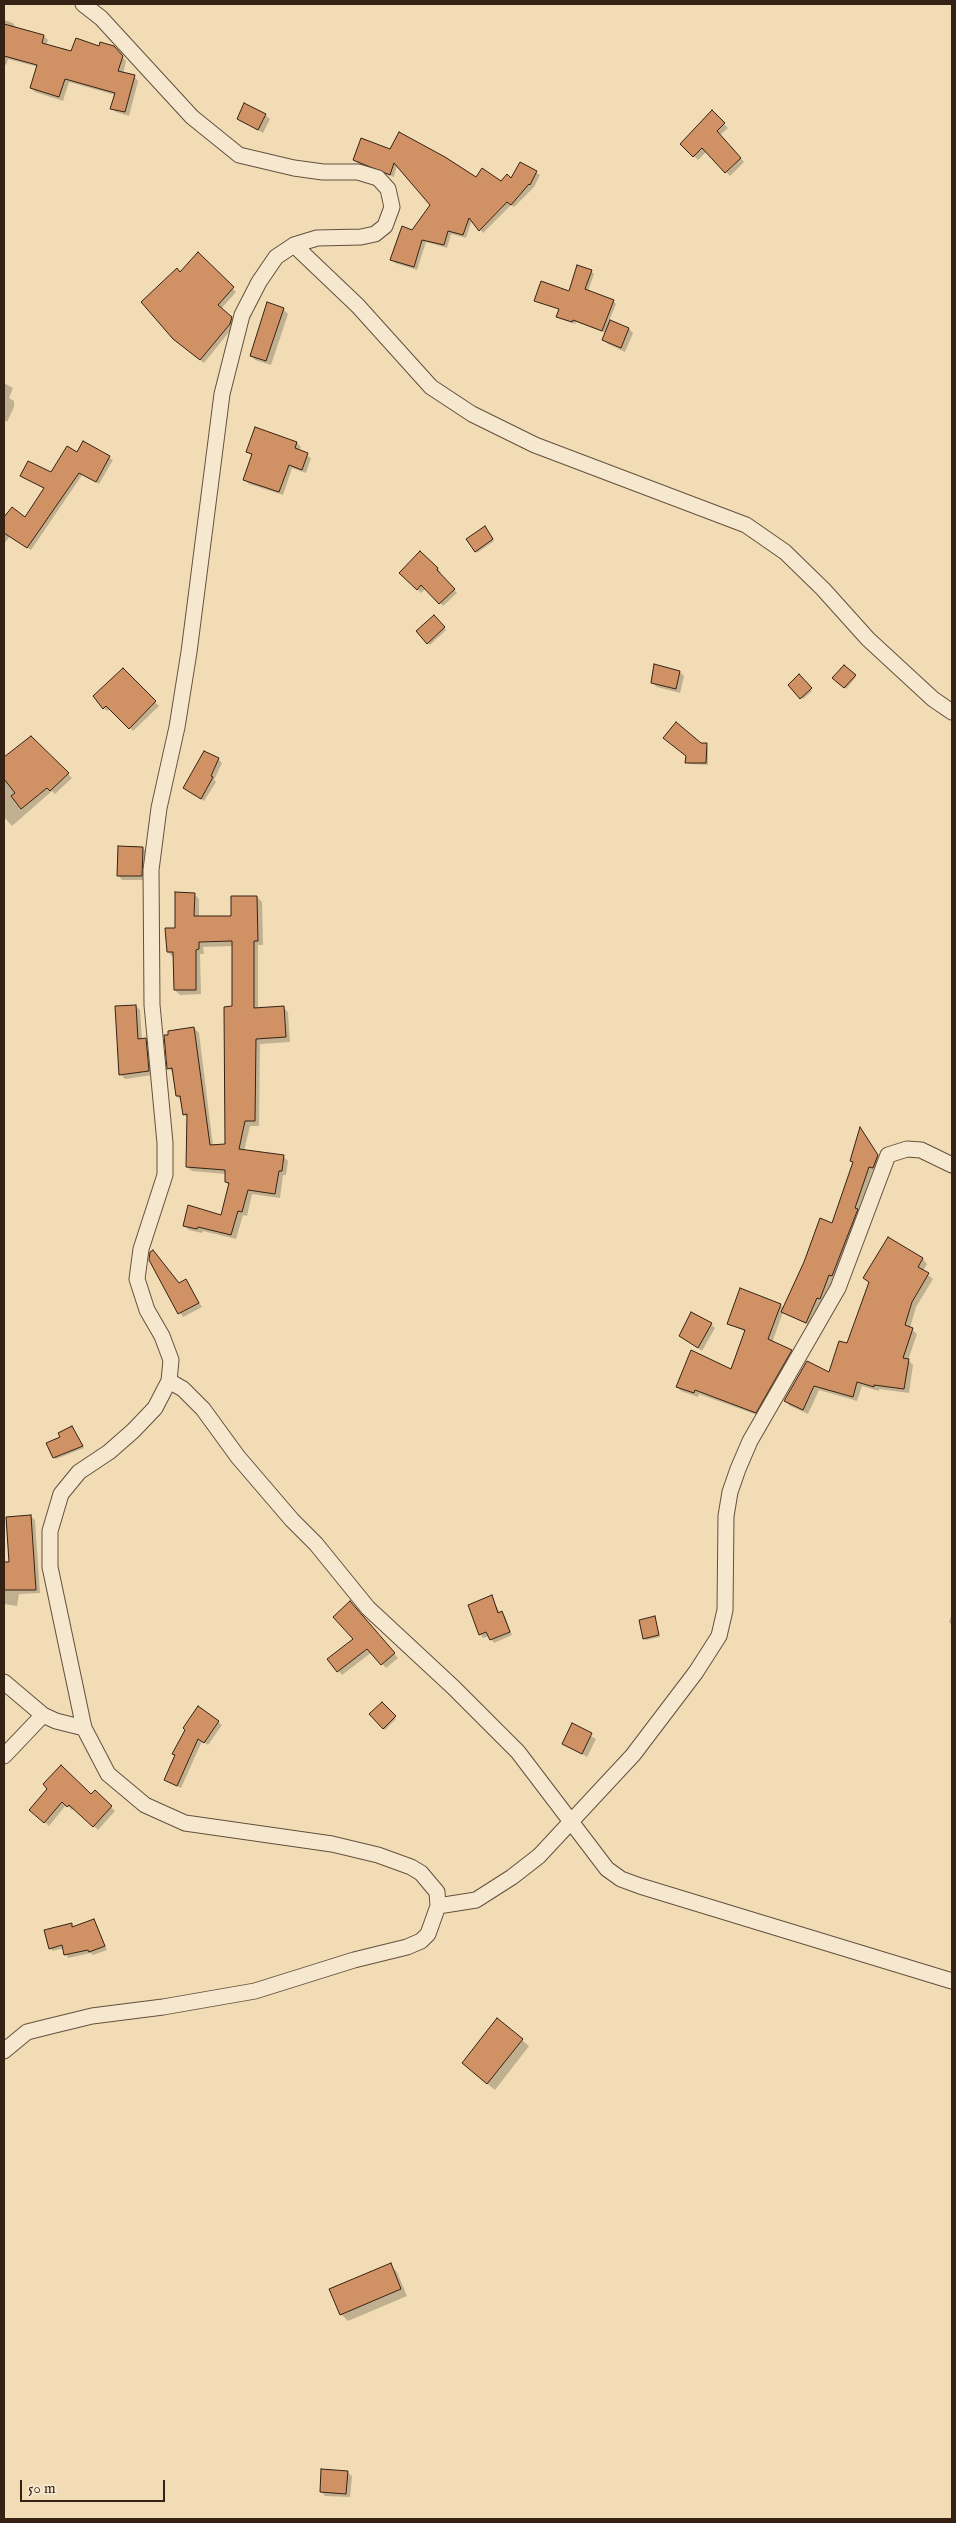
<!DOCTYPE html>
<style>
body{margin:0}
#map{position:relative;width:956px;height:2523px;overflow:hidden;background:#f1dcb5;font-family:"IM FELL English",serif}
canvas{display:block}
.frame{position:absolute;inset:0;border:5px solid #352215;pointer-events:none}
.scale{position:absolute;left:20px;top:2480px;width:145px;height:22px;box-sizing:border-box;border:2px solid #352215;border-top:0;padding-left:6px;font-size:15px;line-height:18px;white-space:nowrap;color:#352215;-webkit-text-stroke:4px #f6e8cf;paint-order:stroke}
</style>
<div id="map">
<canvas width="956" height="2523"></canvas>
<div class="frame"></div>
<div class="scale">50 m</div>
</div>
<script>
const g = document.querySelector('canvas').getContext('2d');
g.lineJoin = 'round';
function paint(path, color) { g.fillStyle = color; g.fill(path, 'evenodd'); }
const shape = rows => new Path2D(rows.map(r => 'M' + r).join(''));
function strokePath(path, color, width, dash) { g.strokeStyle = color; g.lineWidth = width; g.lineCap = dash ? 'butt' : 'round'; g.setLineDash(dash || []); g.stroke(path); }
paint(shape([
 [4,20,13,23,17,29,44,36,48,40,46,46,72,53,113,47,126,61,123,74,134,76,138,81,129,116,116,112,112,108,115,95,69,82,63,101,35,92,31,88,38,67,8,59,6,65,4,64],
 [712,112,728,128,719,136,744,162,730,176,707,151,698,160,682,144],
 [265,115,270,119,263,133,238,119],
 [362,139,476,179,501,183,511,180,520,163,540,175,534,187,514,207,511,205,483,233,472,220,466,238,451,234,447,248,426,242,417,270,395,263,392,260,432,205,397,165,394,177,357,163,354,159],
 [198,254,236,292,221,309,235,322,233,327,204,363,178,342,181,273],
 [591,271,594,274,588,291,613,301,616,304,609,321,629,329,633,333,625,352,608,344,603,340,606,333,576,322,575,324,561,319,558,316,560,310,535,300,570,292],
 [283,309,288,314,271,365,255,360,251,355],
 [4,383,13,388,9,398,14,401,14,407,7,422,4,420],
 [255,429,297,443,301,447,299,451,311,458,306,473,292,468,283,495,249,484,245,480,253,456,247,452],
 [83,443,113,460,99,484,82,475,31,550,10,536,4,544,4,519,12,508,25,519,45,489,21,476,51,474,77,454],
 [486,529,494,541,477,553,476,551],
 [420,553,441,572,439,574,457,593,443,606,426,588,421,593,401,573],
 [434,617,446,630,430,645,418,631],
 [844,666,856,677,846,689,834,678],
 [123,670,159,706,133,731,111,708,107,711,104,708],
 [680,672,684,676,680,693,657,687,653,683],
 [799,676,812,691,803,699,790,685],
 [31,737,72,778,55,794,52,791,12,826,4,817,4,759],
 [701,745,708,747,708,765,689,764,687,756],
 [218,759,222,763,214,780,216,782,204,801,184,788],
 [142,848,147,852,146,880,122,880,118,875],
 [194,894,199,899,199,918,233,917,257,897,262,902,263,945,258,945,258,1009,283,1007,288,1012,290,1042,260,1044,259,1126,250,1126,244,1151,283,1156,288,1161,286,1175,283,1175,280,1198,252,1194,247,1216,243,1215,236,1239,203,1231,202,1233,189,1230,184,1226,222,1216,230,1186,226,1182,226,1174,192,1171,187,1167,188,1118,184,1114,182,1101,177,1096,173,1073,169,1068,194,1028,199,1033,213,1146,226,1145,233,1007,233,946,203,947,204,954,200,954,201,994,180,995,175,990,173,957,168,952,176,929],
 [136,1006,140,1010,142,1040,145,1039,150,1044,153,1075,125,1079,121,1075],
 [861,1130,881,1160,877,1172,873,1170,837,1279,833,1278,824,1302,822,1301,810,1326,783,1312,772,1343,795,1355,760,1416,699,1394,698,1397,681,1391,677,1387,732,1371,746,1332,729,1324,780,1305,784,1308,833,1224,854,1163,852,1161],
 [889,1238,923,1259,927,1264,923,1271,933,1279,916,1307,910,1328,917,1334,908,1360,913,1365,909,1393,879,1389,879,1391,862,1386,857,1401,819,1390,808,1414,790,1406,785,1401,830,1373,848,1345,870,1283,865,1278],
 [150,1260,179,1284,186,1281,202,1307,183,1317],
 [711,1324,715,1328,702,1351,680,1335],
 [72,1427,84,1448,56,1459,54,1458,62,1438],
 [30,1516,35,1520,40,1593,19,1594,17,1606,4,1604,4,1563,10,1564],
 [492,1597,500,1613,505,1616,512,1635,494,1643,489,1636,483,1638,480,1634],
 [354,1607,398,1658,386,1668,372,1652,342,1675,329,1660,355,1640],
 [952,1613,952,1625,949,1622],
 [654,1617,660,1637,646,1640,645,1639],
 [382,1704,396,1719,385,1730,371,1715],
 [218,1722,222,1725,208,1745,202,1741,181,1788,168,1782,165,1779,176,1756,174,1754],
 [572,1725,596,1739,587,1757,563,1743],
 [49,1789,91,1796,95,1792,115,1811,98,1830,74,1808,72,1810,66,1805,49,1826,35,1814],
 [94,1920,107,1950,93,1955,91,1953,68,1958,64,1948,53,1951,50,1948,71,1924,74,1928],
 [522,2040,529,2046,495,2090,470,2070],
 [390,2265,397,2272,407,2296,348,2321,341,2314],
 [347,2472,352,2476,350,2497,325,2496,321,2491]
]), '#0003');
const building = shape([
 [4,24,44,35,42,43,71,51,76,38,99,46,100,42,114,46,123,56,118,71,135,75,125,112,110,109,115,93,65,79,59,97,30,88,37,65,4,56,4,24],
 [244,103,266,114,258,130,237,119,244,103],
 [712,110,725,123,717,131,741,158,725,173,702,148,693,157,680,144,712,110],
 [399,132,445,157,476,177,482,168,501,181,507,174,511,178,520,162,537,171,530,185,529,184,511,205,507,202,479,231,469,218,463,235,448,231,444,245,422,240,414,267,390,260,402,226,412,230,430,205,394,163,390,175,353,160,361,138,390,149,399,132],
 [198,252,234,287,218,305,232,317,230,324,200,360,173,339,141,302,177,268,180,272,198,252],
 [577,265,592,270,585,289,614,300,602,331,573,320,572,322,556,317,559,309,534,301,541,281,569,291,577,265],
 [267,302,284,308,266,361,250,356,267,302],
 [610,320,629,328,621,348,602,340,610,320],
 [255,427,297,442,295,448,308,453,302,470,289,465,279,492,243,480,252,454,246,452,255,427],
 [83,441,110,456,96,482,79,473,27,548,4,533,4,517,12,507,25,517,44,488,20,476,28,461,51,472,67,446,77,452,83,441],
 [485,526,493,539,475,552,466,539,485,526],
 [420,551,438,568,437,570,455,589,439,604,421,585,417,590,399,573,420,551],
 [434,615,445,627,427,644,416,631,434,615],
 [654,664,680,671,676,689,651,683,654,664],
 [844,665,856,675,844,688,832,678,844,665],
 [123,668,156,701,129,729,106,706,103,709,93,696,123,668],
 [799,674,812,688,800,699,788,685,799,674],
 [676,722,701,743,707,743,706,763,685,763,686,756,663,738,676,722],
 [31,736,69,773,50,791,47,788,21,809,11,796,15,793,4,779,4,757,31,736],
 [204,751,219,758,211,776,213,777,201,799,183,788,204,751],
 [118,846,143,847,142,876,117,876,118,846],
 [175,892,195,893,194,916,231,916,231,896,257,896,258,941,254,941,254,1008,284,1006,286,1037,256,1039,255,1121,245,1121,239,1149,284,1155,282,1171,279,1171,275,1194,248,1190,242,1212,238,1211,231,1235,198,1227,197,1229,183,1226,188,1205,221,1215,229,1183,225,1182,225,1170,186,1167,187,1114,183,1115,180,1096,176,1096,172,1068,167,1069,164,1035,168,1035,168,1031,194,1027,210,1145,225,1144,224,1007,232,1006,232,941,199,942,199,949,196,950,196,990,174,990,173,952,167,952,165,928,175,928,175,892],
 [136,1005,138,1039,146,1038,149,1071,119,1075,115,1006,136,1005],
 [860,1127,878,1155,873,1168,869,1167,855,1208,858,1209,832,1276,829,1275,820,1299,817,1298,806,1323,781,1312,804,1262,820,1218,832,1223,853,1162,850,1161,860,1127],
 [888,1237,923,1258,918,1267,929,1273,912,1302,905,1325,913,1328,903,1358,909,1359,904,1389,874,1385,874,1387,857,1382,853,1397,814,1386,803,1410,784,1401,807,1361,829,1372,839,1341,847,1343,869,1282,863,1278,888,1237],
 [153,1250,179,1283,186,1279,199,1303,178,1314,149,1260,150,1252,153,1250],
 [740,1288,781,1304,768,1339,792,1350,756,1413,695,1390,694,1393,676,1387,691,1350,731,1369,745,1330,727,1324,740,1288],
 [691,1312,712,1323,698,1348,679,1336,691,1312],
 [72,1426,83,1446,53,1458,46,1443,60,1437,58,1433,72,1426],
 [31,1515,36,1590,4,1590,4,1562,9,1562,6,1517,31,1515],
 [492,1595,498,1613,502,1611,510,1632,490,1640,486,1632,479,1635,468,1605,492,1595],
 [350,1601,395,1653,381,1665,367,1649,337,1672,327,1659,353,1639,333,1617,350,1601],
 [655,1616,659,1635,643,1639,639,1620,655,1616],
 [382,1702,396,1716,383,1729,369,1714,382,1702],
 [198,1706,219,1721,204,1743,198,1739,177,1786,164,1780,175,1755,172,1754,185,1730,183,1728,198,1706],
 [572,1723,592,1733,582,1754,562,1744,572,1723],
 [61,1765,91,1794,95,1790,112,1806,93,1827,69,1805,67,1807,62,1802,44,1823,29,1810,47,1789,43,1784,61,1765],
 [94,1919,105,1946,89,1952,88,1950,64,1955,62,1945,49,1949,44,1930,72,1923,72,1927,94,1919],
 [497,2018,523,2039,487,2084,462,2063,497,2018],
 [391,2263,401,2289,340,2315,329,2289,391,2263],
 [321,2469,348,2471,346,2494,320,2492,321,2469]
]);
paint(building, '#d09164');
strokePath(building, '#352215', 1);
const street = shape([
 [294,245,358,306,431,387,472,414,535,445,746,525,785,552,823,589,868,639,933,699,952,712],
 [169,1381,183,1389,203,1409,238,1457,292,1520,316,1544,368,1608,453,1687,518,1752,607,1869,621,1879,640,1886,952,1981],
 [4,1682,43,1715,56,1721,84,1728],
 [4,1756,43,1715],
 [438,1906,476,1900,512,1877,539,1856,633,1755,696,1672,719,1636,725,1610,726,1516,730,1492,738,1469,750,1441,838,1288,888,1155,907,1149,921,1150,952,1165],
 [4,2051,27,2032,47,2027,92,2016,163,2007,255,1991,354,1960,407,1947,421,1941,428,1934,438,1906,437,1892,421,1873,411,1867,378,1855,332,1844,185,1823,145,1805,108,1774,84,1728,50,1567,50,1531,61,1494,79,1472,109,1452,133,1431,155,1408,169,1381,171,1360,162,1336,147,1310,137,1279,141,1249,165,1175,165,1143,152,1005,151,870,159,808,177,727,189,652,222,394,242,315,259,282,276,257,294,245,317,238,361,237,375,234,385,226,392,207,388,189,378,178,358,172,323,172,294,168,239,155,192,117,101,18,83,4]
]);
strokePath(street, '#64503d', 17);
strokePath(street, '#f6e8cf', 15);
</script>
